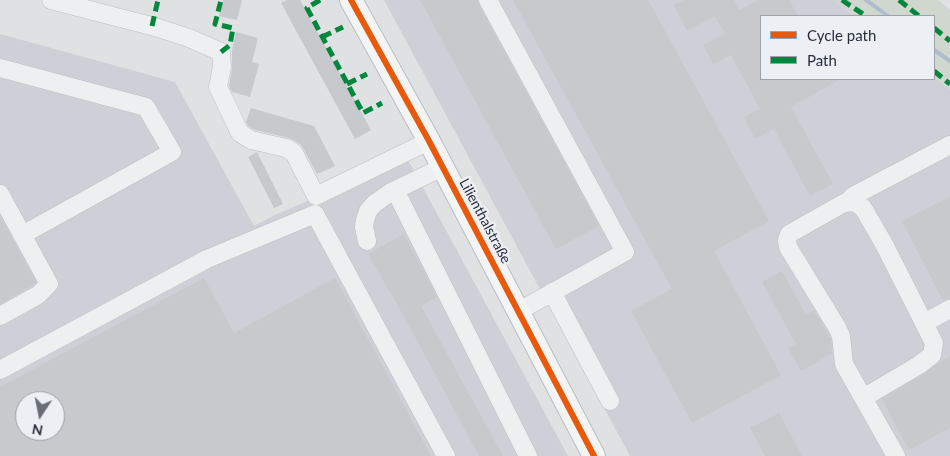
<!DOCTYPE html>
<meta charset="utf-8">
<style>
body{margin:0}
#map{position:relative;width:950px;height:456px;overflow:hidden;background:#dfe1e3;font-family:Lato,sans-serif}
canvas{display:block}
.legend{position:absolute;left:760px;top:15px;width:175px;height:65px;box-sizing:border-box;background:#eceff3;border:1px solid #9ea2a9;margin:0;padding:6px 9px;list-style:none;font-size:15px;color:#282e3b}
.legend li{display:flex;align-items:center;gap:10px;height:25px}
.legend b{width:25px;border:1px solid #9ea2a9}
.north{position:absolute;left:15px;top:391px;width:50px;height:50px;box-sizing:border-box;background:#eceff3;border:1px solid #9ea2a9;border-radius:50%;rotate:191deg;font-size:14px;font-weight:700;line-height:20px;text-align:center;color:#282e3b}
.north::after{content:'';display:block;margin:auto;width:18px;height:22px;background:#686d76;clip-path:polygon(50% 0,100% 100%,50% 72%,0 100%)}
</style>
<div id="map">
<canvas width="950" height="456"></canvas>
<ul class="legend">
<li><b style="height:6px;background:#e8590c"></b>Cycle path</li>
<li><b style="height:6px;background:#00873e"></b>Path</li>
</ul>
<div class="north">N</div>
</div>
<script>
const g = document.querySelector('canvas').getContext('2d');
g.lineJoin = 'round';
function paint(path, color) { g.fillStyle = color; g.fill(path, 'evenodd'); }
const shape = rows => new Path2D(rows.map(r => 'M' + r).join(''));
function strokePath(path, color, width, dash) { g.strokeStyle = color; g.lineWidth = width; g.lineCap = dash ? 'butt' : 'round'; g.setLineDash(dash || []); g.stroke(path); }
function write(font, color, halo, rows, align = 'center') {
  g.font = font + ' Lato,sans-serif'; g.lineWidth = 5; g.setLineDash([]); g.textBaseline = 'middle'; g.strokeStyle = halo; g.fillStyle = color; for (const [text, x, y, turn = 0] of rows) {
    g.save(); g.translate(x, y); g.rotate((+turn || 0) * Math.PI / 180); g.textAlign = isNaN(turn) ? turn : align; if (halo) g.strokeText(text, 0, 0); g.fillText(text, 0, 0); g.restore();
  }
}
paint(shape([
 [384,0,833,0,854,16,761,16,761,79,934,79,934,77,950,90,950,456,630,456],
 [0,34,175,82,254,226,275,215,407,158,568,456,0,456],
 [25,401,55,401,55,431,25,431]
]), '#cdd0d6');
paint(shape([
 [833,0,938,0,950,10,950,90,934,77,934,16,854,16]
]), '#cfd7cf');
strokePath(shape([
 [866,0,888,16],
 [934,50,950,61]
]), '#afbccd', 4);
paint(shape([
 [223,0,242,0,237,20,219,16],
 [287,0,300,0,371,130,355,139,281,3],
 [420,0,477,0,479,5,599,226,556,249],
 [513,0,648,0,769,221,714,251,781,375,692,423,631,311,672,289],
 [684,0,733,0,739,10,758,0,789,0,798,16,761,16,761,79,841,79,791,107,833,184,810,196,774,129,755,139,744,117,760,109,731,55,713,64,703,45,725,34,715,16,687,31,674,5],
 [236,32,258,38,252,62,259,64,250,97,232,92,229,86,232,69,232,51],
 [251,108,314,126,335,166,317,174,303,148,300,144,289,138,255,130,248,126,246,122],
 [257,152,283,204,274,208,248,157],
 [950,197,950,298,943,301,902,221],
 [0,216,36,282,32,286,0,304],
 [404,234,437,297,421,306,503,456,479,456,406,320,368,254],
 [782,271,806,315,814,310,831,339,832,353,801,371,788,348,796,344,762,282],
 [204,278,234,333,335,278,431,456,0,456,0,387],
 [25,401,55,401,55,431,25,431],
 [950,356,950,428,909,450,882,399,924,374,940,362],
 [779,413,802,456,765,456,750,428]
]), '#c7c9cc');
const minor = shape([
 [51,0,155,27,189,38,221,52,222,67,218,87,240,133,251,140,286,148,294,153,316,196,429,141],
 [488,0,625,252,519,311],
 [0,68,146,107,172,152,22,235],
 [395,190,528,456],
 [0,194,49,284,38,295,0,316],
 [849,202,851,198,855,195,950,145],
 [367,241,364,227,365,220,368,211,374,204,391,192,443,167],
 [552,292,610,401],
 [924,323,950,309],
 [0,370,207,259,315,214,446,456],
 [863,398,919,365,932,355,934,343,884,244,863,208,855,202,844,203,789,234,787,240,788,247,838,329,841,336,844,364,896,456]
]);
const major = shape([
 [351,0,429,141,594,456]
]);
strokePath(minor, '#bdbfc1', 19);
strokePath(major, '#bbbec1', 24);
strokePath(minor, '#eeeff0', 18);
strokePath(major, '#f3f4f4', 22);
strokePath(shape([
 [320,0,307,8,363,113,382,103],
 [842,0,866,16],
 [899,0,919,16],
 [152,26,158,0],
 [934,28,950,41],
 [322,37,343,27],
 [221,52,230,45,233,28,215,24,221,0],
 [934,71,950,84],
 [347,84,367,74]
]), '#00873e', 5, [10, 5]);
strokePath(shape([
 [351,0,429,141,594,456]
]), '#e8590c', 6);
write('14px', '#282e3b', '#eceff3', [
 ["Lilienthalstraße",485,221,62]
]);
</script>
